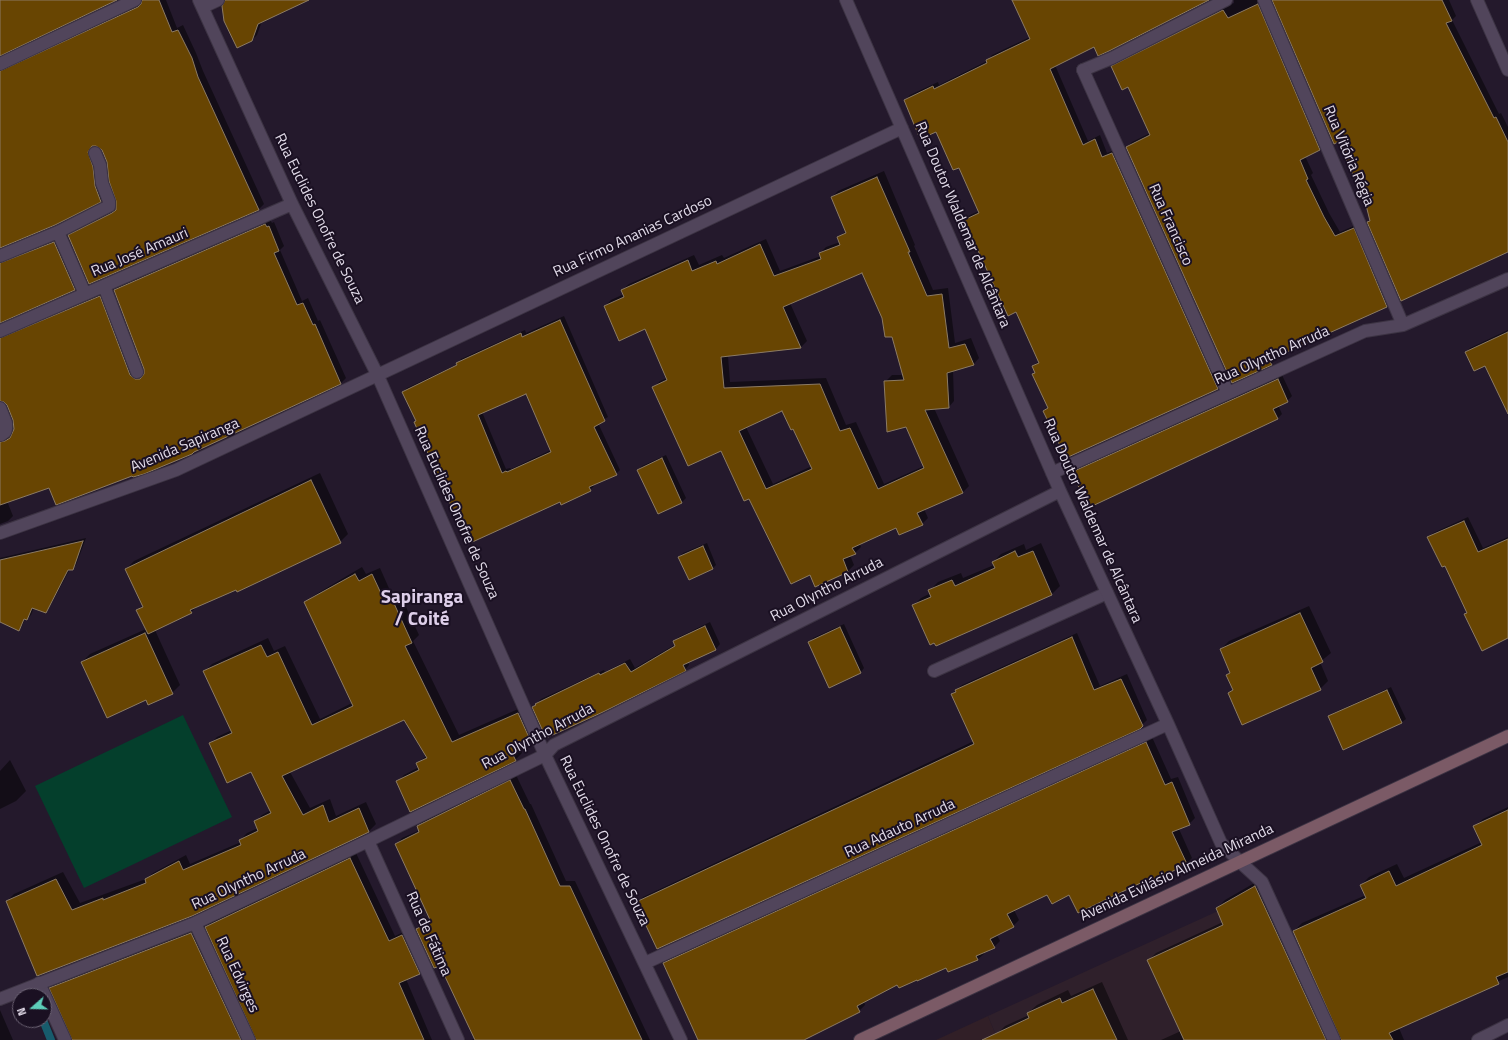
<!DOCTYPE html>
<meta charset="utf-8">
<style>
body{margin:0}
#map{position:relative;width:1508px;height:1040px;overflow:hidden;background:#24192c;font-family:"Titillium Web",sans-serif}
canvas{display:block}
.north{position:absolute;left:12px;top:988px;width:40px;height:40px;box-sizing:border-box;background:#1a1022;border:1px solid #6a6172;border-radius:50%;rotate:250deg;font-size:11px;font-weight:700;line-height:16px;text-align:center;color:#e2dbe9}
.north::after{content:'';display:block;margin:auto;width:14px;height:18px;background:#5dceb9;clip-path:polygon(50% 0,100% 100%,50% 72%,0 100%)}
</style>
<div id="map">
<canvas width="1508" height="1040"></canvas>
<div class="north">N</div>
</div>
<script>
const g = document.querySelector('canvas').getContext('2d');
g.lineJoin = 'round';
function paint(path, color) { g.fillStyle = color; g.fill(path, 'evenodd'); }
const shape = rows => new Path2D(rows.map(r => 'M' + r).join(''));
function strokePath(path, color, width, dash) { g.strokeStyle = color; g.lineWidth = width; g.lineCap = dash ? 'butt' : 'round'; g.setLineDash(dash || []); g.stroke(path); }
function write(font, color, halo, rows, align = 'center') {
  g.font = font + ' "Titillium Web",sans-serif'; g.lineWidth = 4; g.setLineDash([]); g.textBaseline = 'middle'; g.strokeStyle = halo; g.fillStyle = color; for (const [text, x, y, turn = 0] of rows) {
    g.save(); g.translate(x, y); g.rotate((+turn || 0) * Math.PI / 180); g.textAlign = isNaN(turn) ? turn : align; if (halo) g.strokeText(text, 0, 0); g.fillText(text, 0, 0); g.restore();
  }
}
paint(shape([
 [988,1016,998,1040,936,1040]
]), '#311f27');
paint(shape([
 [1218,911,1276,1040,998,1040,988,1016]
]), '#2f202b');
paint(shape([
 [183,715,232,817,84,888,35,786]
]), '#043f2c');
paint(shape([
 [143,0,166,0,177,28,183,25,196,53,203,71,264,204,259,209,89,283,69,236,74,231,116,209,118,206,108,162,101,147,96,145,92,146,93,150,106,196,101,201,54,224,0,247,0,64,9,66,142,3],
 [226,0,307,0,262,21,257,35,252,40],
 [1013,0,1209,0,1095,45,1055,65,1088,141,1100,135,1107,153,1117,149,1222,384,1218,389,1044,411,1048,406,1033,366,1039,361,1017,310,965,220,970,215,979,211,959,166,937,131,905,100,910,95,938,82,939,85,987,61,992,55,1030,37],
 [1234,0,1262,0,1324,145,1320,150,1305,156,1313,173,1311,175,1329,213,1340,232,1358,224,1391,301,1387,306,1274,356,1276,359,1271,364,1127,147,1132,142,1150,133,1129,86,1112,67,1117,62,1234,3],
 [1273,0,1449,0,1456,16,1452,20,1499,114,1501,113,1508,127,1508,251,1371,220,1366,201],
 [884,171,915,245,914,246,933,290,948,288,955,343,971,338,979,358,973,365,953,370,954,401,948,408,934,408,969,486,963,492,924,509,928,518,922,524,896,527,860,544,861,547,855,553,850,555,854,565,848,571,816,585,810,574,749,498,721,450,653,388,660,381,667,378,645,328,605,306,611,300,624,294,622,290,629,284,694,255,699,265,722,255,724,258,766,239,780,271,821,256,820,253,826,247,840,242,838,238,846,231,832,197,838,191],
 [863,271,892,336,904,375,892,375,886,381,924,466,884,484,856,422,846,425,826,378,730,382,728,356,801,347,807,341,790,303],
 [783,410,794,427,812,466,773,484,746,427],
 [270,220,272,223,274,222,284,246,280,250,302,301,308,298,318,321,320,320,346,378,341,383,133,474,50,486,7,501,13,516,8,521,0,524,0,433,3,437,8,438,13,435,15,429,14,420,5,401,0,400,0,331,105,292,141,375,145,374,145,369,115,290,120,285],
 [59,238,80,284,75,289,0,322,0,256],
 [564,316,608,417,598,423,620,470,616,474,593,484,594,486,590,490,561,500,469,543,415,422,417,420,403,392,407,388,458,364,461,359,525,330,526,333],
 [526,393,551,450,511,469,510,468,506,469,482,412],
 [1508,330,1508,413,1486,365,1466,352,1470,348],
 [1282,375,1292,396,1287,401,1278,405,1282,414,1277,419,1073,472,1078,468],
 [666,455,686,498,682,502,658,512,638,470,642,466],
 [320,473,348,534,340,542,198,606,191,612,155,630,180,685,172,693,146,698,82,662,90,654,146,629,138,610,143,605,126,569,134,561],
 [1468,517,1483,548,1508,537,1508,637,1466,614,1468,612,1445,565,1428,538,1433,533],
 [86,538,76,565,72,569,70,569,49,608,46,612,34,607,31,615,27,619,25,619,22,626,19,630,0,621,0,558],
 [707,543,716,565,712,569,679,557,683,553],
 [1041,543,1060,586,1052,594,935,642,913,606,921,598,931,593,930,590,938,582,961,573,963,578,994,565,993,562,1001,554,1024,544,1026,550],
 [362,567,366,574,380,568,392,595,399,592,419,635,413,641,459,735,525,706,538,736,531,743,520,748,522,753,515,760,397,782,404,775,419,767,417,764,427,755,404,719,290,772,310,808,330,799,336,816,366,802,376,824,369,831,39,975,7,901,14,894,63,872,80,903,146,879,153,873,186,855,190,864,241,842,240,840,247,833,258,828,255,822,262,815,271,810,252,771,210,744,217,737,232,730,205,671,212,664,268,638,274,651,285,646,320,719,352,703,306,603,313,596],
 [1309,606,1331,653,1320,662,1328,681,1320,689,1229,693,1233,688,1227,675,1231,671,1221,649,1229,641],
 [710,622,720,644,716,649,688,662,689,665,685,670,533,707,541,699,604,670,605,672,630,659,635,668,676,644,674,641,679,637],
 [844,624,864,668,861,672,830,686,810,642,813,638],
 [1077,633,1100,686,1127,674,1147,720,1139,728,643,914,638,902,643,897,974,741,952,694,956,690,962,685],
 [1391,687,1406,719,1402,722,1344,748,1329,717,1333,713],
 [1152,737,1171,779,1178,777,1195,818,1189,824,1179,829,1192,858,1186,864,1152,877,1069,894,1047,894,1014,910,1019,920,1013,926,997,935,1000,941,994,947,983,952,984,954,978,959,946,967,918,979,897,984,864,1001,865,1005,859,1011,792,1040,699,1040,664,963,670,957],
 [10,760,26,791,16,801,0,809,0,771],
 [516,775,530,804,531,804,566,881,575,881,650,1040,472,1040,475,1038,440,965,417,929,423,923,431,919,397,844,402,838,420,830,418,826,424,820],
 [1508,807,1508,977,1399,1028,1404,1040,1161,1040,1181,1031,1148,961,1156,953,1223,922,1217,908,1225,900,1263,878,1338,1038,1342,1039,1294,931,1302,923,1366,895,1361,885,1369,877,1397,864,1404,878,1482,842,1474,827,1483,819],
 [356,853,395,936,408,930,425,968,420,973,406,979,432,1040,257,1040,206,927,212,921],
 [197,927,250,1040,79,1040,51,988,56,982],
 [1102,982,1128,1040,1000,1040,997,1034,1005,1026,1029,1015,1028,1013,1037,1005,1068,990,1071,996],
 [0,1010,13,1040,0,1040]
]), '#0007');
strokePath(shape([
 [43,1020,51,1040]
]), '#175b6c', 8);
const building = shape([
 [0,0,117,0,0,56,0,0],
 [142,0,159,0,172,32,178,30,192,58,198,77,259,210,89,284,68,235,112,213,116,210,116,201,109,181,107,162,102,150,96,146,92,146,88,152,93,167,95,186,101,202,55,225,0,248,0,71,138,7,141,4,142,0],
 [225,0,309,0,258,24,252,41,237,48,224,21,222,6,225,0],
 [1012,0,1209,0,1109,51,1098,56,1094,47,1050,69,1083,145,1095,139,1102,157,1112,153,1218,389,1066,458,1043,411,1048,408,1032,374,1035,373,1032,366,1039,363,1016,312,1008,316,964,220,979,213,959,168,953,170,936,132,920,139,904,100,933,86,934,89,987,63,986,60,1030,39,1012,0],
 [1272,0,1442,0,1452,21,1446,23,1494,118,1496,117,1508,142,1508,252,1401,301,1367,222,1370,221,1365,201,1338,142,1334,144,1272,0],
 [1258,4,1320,150,1300,160,1308,179,1306,180,1324,217,1335,236,1354,228,1387,307,1269,360,1272,365,1232,383,1126,147,1150,135,1128,87,1122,90,1111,66,1223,10,1228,18,1258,4],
 [877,177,910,252,908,252,927,296,942,294,949,348,965,344,974,365,947,373,949,408,925,410,963,493,917,513,923,525,899,535,896,528,852,548,856,554,843,559,848,572,815,587,810,575,791,584,749,499,744,501,721,451,688,466,652,387,667,380,645,329,619,341,604,306,624,297,621,290,688,260,692,271,716,261,717,264,760,244,774,276,821,259,819,253,840,245,837,237,846,233,831,197,877,177],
 [862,273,882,318,885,337,892,337,904,380,884,381,887,432,906,427,924,468,878,489,850,428,840,431,820,384,724,388,721,357,801,348,783,307,862,273],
 [782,411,791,430,793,429,812,469,766,489,739,431,782,411],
 [265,224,267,227,269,226,279,251,274,253,297,305,303,303,313,325,315,324,341,384,194,452,192,454,144,474,133,477,132,476,56,505,49,488,0,505,0,442,5,441,10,438,14,429,13,420,7,405,4,402,0,401,0,338,100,296,130,375,135,379,140,379,144,374,144,369,114,290,265,224],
 [54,242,75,290,0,323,0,263,54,242],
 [560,320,605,421,594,427,617,475,589,487,591,491,561,505,560,502,468,544,414,422,416,421,402,392,457,365,456,363,521,333,522,337,560,320],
 [526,394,551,452,507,472,506,471,502,473,478,415,526,394],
 [1508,332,1508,414,1485,366,1474,371,1465,352,1508,332],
 [1278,379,1288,402,1273,409,1278,419,1088,508,1072,472,1278,379],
 [662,458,682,503,658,514,637,470,662,458],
 [311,480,341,543,237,592,236,590,190,610,192,613,148,634,136,610,143,607,125,569,311,480],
 [1464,521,1478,552,1508,539,1508,638,1482,651,1464,614,1467,613,1445,566,1442,567,1427,537,1464,521],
 [83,541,73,570,68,570,46,613,32,608,27,620,24,619,19,631,0,622,0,560,83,541],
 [703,546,713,569,689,580,678,557,703,546],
 [1015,551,1018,557,1033,551,1052,595,936,646,934,643,930,645,912,605,931,597,928,590,952,580,955,586,995,568,992,562,1015,551],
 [355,574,359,581,372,574,385,602,392,599,412,643,405,646,452,742,518,713,532,744,512,753,516,761,410,812,396,781,419,770,416,763,427,758,404,720,282,776,303,815,323,805,329,822,359,808,369,832,192,916,37,976,6,901,56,879,72,910,103,898,103,900,146,883,145,879,179,861,183,870,241,845,239,840,258,831,254,821,271,813,251,772,227,783,209,743,232,733,203,671,261,645,267,657,278,652,312,725,353,706,304,602,355,574],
 [1300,613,1323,662,1311,668,1321,690,1242,725,1228,693,1233,690,1226,675,1230,673,1220,649,1300,613],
 [705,626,716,650,683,665,686,671,603,712,546,738,532,707,536,705,535,704,599,673,600,675,625,663,631,672,675,646,673,641,705,626],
 [840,627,861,673,829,688,808,642,840,627],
 [145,633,173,694,148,705,146,700,107,718,81,662,145,633],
 [1072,637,1094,690,1121,679,1143,726,1140,729,657,949,641,915,642,914,636,902,974,744,951,694,956,692,955,690,1072,637],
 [1387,690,1402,723,1343,750,1328,716,1387,690],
 [1146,742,1165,785,1172,782,1190,825,1172,832,1187,864,1153,881,1151,878,1078,913,1069,895,1052,904,1047,895,1007,914,1014,927,990,939,995,948,976,956,978,960,948,972,946,968,917,981,917,980,899,988,897,985,857,1006,860,1012,804,1040,698,1040,663,963,1146,742],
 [510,780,524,809,525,809,560,886,570,886,642,1040,475,1040,440,966,434,968,416,929,431,922,395,844,419,832,417,826,510,780],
 [1508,810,1508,972,1496,977,1499,984,1389,1033,1393,1040,1341,1040,1293,931,1366,898,1360,885,1389,871,1396,886,1482,845,1473,826,1508,810],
 [350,858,389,941,402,935,420,974,399,983,424,1040,256,1040,205,927,350,858],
 [1255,886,1326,1040,1184,1040,1147,960,1223,925,1216,908,1255,886],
 [191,933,241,1040,72,1040,49,988,191,933],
 [1093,989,1117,1040,982,1040,1029,1018,1027,1013,1060,998,1062,1003,1093,989]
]);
paint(building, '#684502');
strokePath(building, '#8c7b64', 1);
const lane = shape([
 [1083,70,1112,58,1226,0],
 [934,671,1107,593],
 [1239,861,1262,882,1334,1040],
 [39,983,65,1040]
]);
const street = shape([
 [199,0,292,204,378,376,545,755,681,1040],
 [846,0,1060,491,1168,724,1221,843,1239,861],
 [1264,0,1403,325],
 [1477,0,1508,70],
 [203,7,218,0],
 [0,64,135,0],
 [1083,70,1228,393],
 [58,232,85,294],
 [0,256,58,232,109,206,109,201,102,183,100,165,95,153],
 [104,286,137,372],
 [0,331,292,204],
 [0,408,6,423,6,429,5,432,1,435],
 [1052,473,1365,331,1403,325,1508,279],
 [0,533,176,470,902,128],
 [368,841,458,1040],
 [195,923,249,1040],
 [645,963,1168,724],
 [0,999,195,923,368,841,545,755,554,745,1060,491],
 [1478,1040,1508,1025]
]);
const secondary = shape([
 [860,1040,1508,736]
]);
strokePath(lane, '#3c3343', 14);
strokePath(street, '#3c3343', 14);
strokePath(secondary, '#3c3343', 14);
strokePath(lane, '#51455b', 12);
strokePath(street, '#51455b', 12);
strokePath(secondary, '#7b5a66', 12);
write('15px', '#e2dbe9', '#1a1022', [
 ["Rua Vitória Régia",1348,156,67],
 ["Rua Euclides Onofre de Souza",319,219,64],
 ["Rua Doutor Waldemar de Alcântara",962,225,67],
 ["Rua Francisco",1170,225,66],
 ["Rua Firmo Ananias Cardoso",633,237,-25],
 ["Rua José Amauri",140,253,-23],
 ["Rua Olyntho Arruda",1272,356,-24],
 ["Avenida Sapiranga",185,446,-23],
 ["Rua Euclides Onofre de Souza",456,513,66],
 ["Rua Doutor Waldemar de Alcântara",1092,521,66],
 ["Rua Olyntho Arruda",827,590,-27],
 ["Rua Olyntho Arruda",538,737,-28],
 ["Rua Adauto Arruda",900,829,-25],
 ["Rua Euclides Onofre de Souza",604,841,64],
 ["Avenida Evilásio Almeida Miranda",1177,873,-25],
 ["Rua Olyntho Arruda",249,880,-25],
 ["Rua de Fátima",428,934,66],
 ["Rua Edvirges",237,975,65]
]);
write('bold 19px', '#decfea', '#1a1022', [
 ["Sapiranga",422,598],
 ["/ Coité",422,620]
]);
</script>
